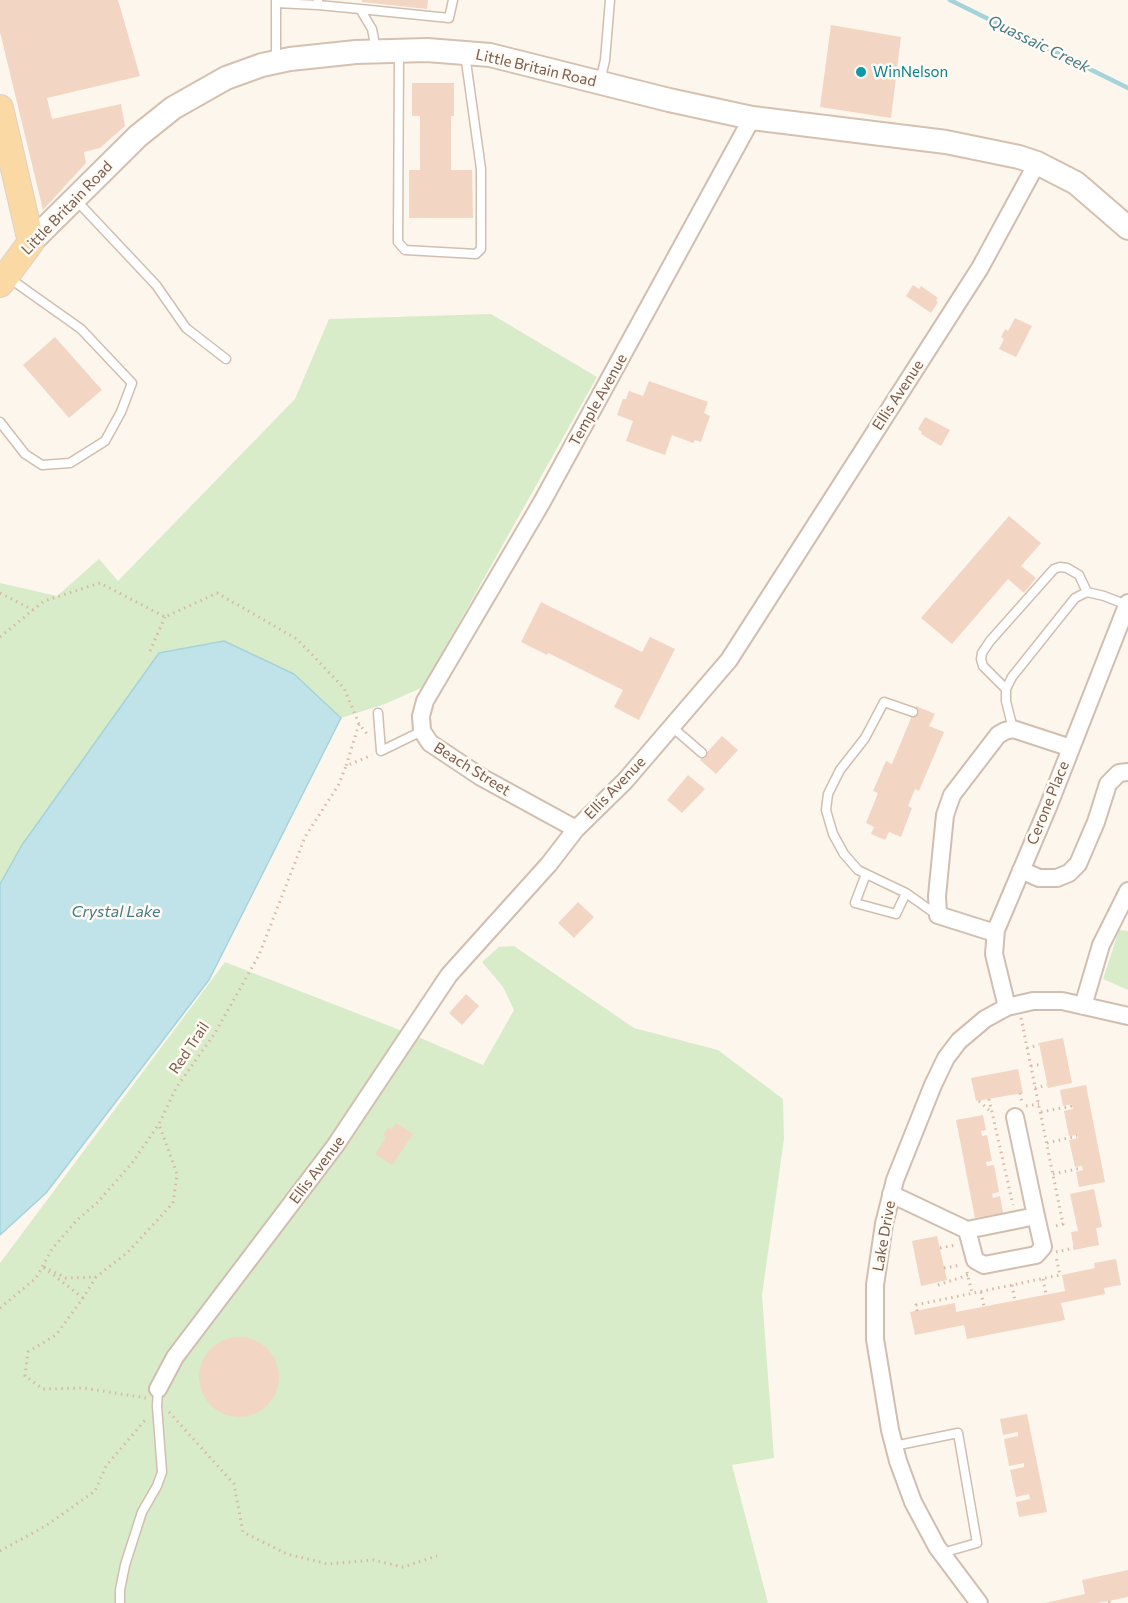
<!DOCTYPE html>
<style>
body{margin:0}
canvas{display:block;background:#fdf6ec}
</style>
<canvas width="1128" height="1603"></canvas>
<script>
const g = document.querySelector('canvas').getContext('2d');
g.lineJoin = 'round';
function paint(path, color) { g.fillStyle = color; g.fill(path, 'evenodd'); }
const shape = rows => new Path2D(rows.map(r => 'M' + r).join(''));
function strokePath(path, color, width, dash) { g.strokeStyle = color; g.lineWidth = width; g.lineCap = dash ? 'butt' : 'round'; g.setLineDash(dash || []); g.stroke(path); }
function write(font, color, halo, rows, align = 'center') {
  g.font = font + ' Commissioner,sans-serif'; g.lineWidth = 5; g.setLineDash([]); g.textBaseline = 'middle'; g.strokeStyle = halo; g.fillStyle = color; for (const [text, x, y, turn = 0] of rows) {
    g.save(); g.translate(x, y); g.rotate((+turn || 0) * Math.PI / 180); g.textAlign = isNaN(turn) ? turn : align; if (halo) g.strokeText(text, 0, 0); g.fillText(text, 0, 0); g.restore();
  }
}
paint(shape([
 [491,314,597,377,423,687,385,704,341,718,294,674,159,653,22,845,0,884,0,583,57,596,99,559,118,581,295,399,329,319],
 [1119,930,1128,931,1128,990,1103,979],
 [514,946,634,1028,718,1050,783,1099,784,1139,762,1295,774,1458,732,1465,768,1603,0,1603,0,1263,225,962,423,1039,483,1065,514,1010,503,987,482,962,499,947]
]), '#d8ecc9');
const water = shape([
 [224,641,294,674,341,718,209,980,46,1193,0,1235,0,884,22,845,159,653,224,641]
]);
paint(water, '#bfe3e8');
strokePath(water, '#a5d3da', 1.5);
strokePath(shape([
 [950,0,1128,88]
]), '#a5d3da', 4.5);
paint(shape([
 [0,0,118,0,140,76,47,98,52,119,121,104,125,126,100,148,84,152,86,163,43,210,0,32],
 [362,0,428,0,427,9,362,2],
 [831,25,901,37,891,118,820,107],
 [412,83,454,83,454,116,451,116,451,170,472,170,473,218,409,218,409,170,420,170,420,116,412,116],
 [913,285,919,289,921,286,938,298,936,300,938,302,931,313,906,296],
 [1015,318,1032,326,1016,357,999,349,1004,339,1001,337,1005,329,1008,331],
 [55,337,102,390,69,418,23,365],
 [649,381,708,402,704,413,710,416,701,442,695,440,693,443,672,435,665,455,626,441,633,421,617,415,623,399,626,399,629,391,643,396],
 [925,417,950,430,941,446,921,434,922,432,918,429],
 [1009,516,1041,543,1021,566,1036,578,1024,593,1008,579,952,644,921,618],
 [541,602,642,652,650,637,675,649,639,720,614,707,623,690,548,653,547,655,521,642],
 [916,706,935,714,929,726,944,732,919,791,915,789,908,806,912,808,901,837,889,832,885,840,871,834,874,827,866,823,878,793,873,791,886,761,892,764],
 [722,736,738,750,716,774,700,760],
 [688,775,705,789,682,813,667,800],
 [578,902,594,917,574,938,558,923],
 [466,994,479,1006,462,1025,449,1013],
 [1063,1038,1072,1083,1048,1088,1039,1043],
 [1018,1069,1023,1093,976,1101,971,1078],
 [1086,1085,1105,1182,1079,1187,1076,1172,1083,1170,1082,1166,1075,1167,1069,1140,1078,1138,1077,1135,1069,1136,1064,1111,1073,1109,1072,1106,1072,1104,1063,1106,1060,1090],
 [983,1115,986,1130,981,1131,982,1136,987,1135,992,1161,986,1162,987,1166,994,1165,999,1192,992,1194,993,1198,1000,1196,1003,1213,975,1218,956,1120],
 [396,1123,413,1134,392,1165,375,1154,386,1137,383,1135,388,1127,392,1129],
 [1094,1189,1102,1227,1096,1228,1099,1245,1074,1250,1071,1232,1078,1231,1070,1194],
 [937,1236,947,1280,921,1286,912,1241],
 [1116,1259,1121,1285,1104,1288,1105,1294,1061,1303,1065,1320,967,1339,964,1325,915,1335,910,1312,955,1303,956,1312,1065,1291,1062,1275,1095,1268,1094,1263],
 '199 1377a40 40 0 1 1 80 0a40 40 0 1 1-80 0Z',
 [1027,1414,1047,1512,1019,1517,1016,1502,1030,1499,1029,1494,1016,1497,1010,1470,1024,1467,1024,1463,1009,1466,1004,1439,1018,1436,1018,1432,1003,1435,1000,1419],
 [1128,1570,1128,1597,1098,1603,1045,1603,1085,1594,1082,1580]
]), '#f3d5c3');
const lane = shape([
 [276,0,276,61],
 [276,3,318,5,318,0],
 [318,5,360,9,372,29,376,50],
 [360,9,449,18,453,0],
 [399,51,398,242,405,250,476,254,481,249,481,169,465,54],
 [600,82,605,60,610,0],
 [75,199,156,285,186,328,226,359],
 [0,422,25,454,42,465,70,463,105,441,121,412,132,383,81,329,9,278],
 [1006,689,983,666,981,659,982,653,990,641,1054,569,1060,567,1067,568,1079,575,1087,592],
 [913,712,884,702,865,738,840,770,828,794,826,810,833,834,844,854,858,870,906,893,937,915],
 [378,713,381,751,422,731],
 [672,727,702,753],
 [1013,729,1006,701,1006,689,1012,677,1075,598,1087,592,1104,596,1127,605],
 [866,874,855,903,896,914,906,893],
 [894,1446,958,1433,977,1543,942,1553],
 [120,1603,120,1590,125,1565,142,1512,157,1486,162,1472,157,1406,158,1389]
]);
const street = shape([
 [576,829,481,777,430,743,422,731,421,716,425,701,542,502,752,118],
 [1021,870,1039,878,1057,878,1069,873,1078,864,1096,822,1108,784,1119,773,1128,772],
 [995,933,938,915,937,896,945,815,952,795,998,735,1005,731,1013,729,1071,748],
 [1083,1006,1101,945,1128,891],
 [1007,1007,994,954,996,930,1048,807,1128,603],
 [891,1194,967,1230,1036,1216,1015,1117],
 [967,1230,975,1260,984,1265,1036,1255,1043,1247,1036,1216],
 [158,1389,175,1357,335,1146,449,975,549,864,576,829,625,781,729,660,980,268,1037,163],
 [979,1603,937,1547,913,1502,898,1461,890,1430,875,1339,875,1285,884,1224,895,1180,933,1085,946,1058,959,1041,985,1019,1007,1007,1033,1001,1062,1001,1128,1016]
]);
const secondary = shape([
 [31,242,138,136,173,108,226,78,262,65,290,59,356,52,427,50,490,55,669,100,752,118,946,142,1019,157,1037,163,1076,183,1128,228]
]);
const primary = shape([
 [0,108,31,242,0,284]
]);
strokePath(lane, '#d1beb0', 11);
strokePath(street, '#d1beb0', 20);
strokePath(secondary, '#d6c0b0', 26);
strokePath(primary, '#dad1cd', 28);
strokePath(shape([
 [0,593,33,610],
 [0,637,44,601,100,583,165,617,217,593,297,639,344,688,359,724,368,735],
 [150,651,165,617],
 [359,724,346,766,372,755],
 [1021,1018,1063,1224,1052,1227],
 [1027,1048,1039,1045],
 [1031,1066,1043,1064],
 [1035,1088,1047,1085],
 [1020,1093,1022,1103],
 [989,1099,1013,1205],
 [979,1101,990,1111],
 [1026,1106,1039,1104],
 [1041,1112,1072,1106],
 [1047,1143,1077,1136],
 [1053,1174,1082,1168],
 [940,1248,956,1245],
 [1056,1252,1074,1248],
 [944,1268,961,1265],
 [967,1272,972,1293],
 [96,1277,83,1298,56,1335,28,1352,25,1376,43,1389,84,1388,146,1398],
 [1043,1279,1046,1294],
 [938,1285,968,1275],
 [1012,1285,1015,1301],
 [981,1292,984,1307],
 [83,1298,42,1266,66,1278,96,1277,128,1252,173,1203,177,1174,159,1124],
 [0,1308,36,1278,52,1249,77,1220,98,1202,132,1163,159,1124,176,1088,215,1033,259,955,305,837,339,784,346,766],
 [917,1311,916,1305,1060,1275,1056,1257],
 [169,1412,234,1484,243,1532,287,1554,328,1564,373,1560,403,1567,437,1556],
 [0,1551,47,1525,95,1491,106,1466,146,1419],
 [1109,1601,1110,1603]
]), '#d9b8a5', 3, [1.5, 4.5]);
strokePath(lane, '#fff', 8);
strokePath(street, '#fff', 16);
strokePath(secondary, '#fff', 22);
strokePath(primary, '#fbd9a5', 26);
for (const [x, y, r, color] of [
 [861,72,6,"#0f9aa8"]
]) { const dot = new Path2D(); dot.arc(x, y, r, 0, 2 * Math.PI); g.fillStyle = color; g.fill(dot); strokePath(dot, '#fffaf3', 2); }
write('15px', '#7a5c4d', '#fffaf3', [
 ["Little Britain Road",536,68,13],
 ["Little Britain Road",67,208,-46],
 ["Ellis Avenue",898,395,-57],
 ["Temple Avenue",598,400,-61],
 ["Beach Street",472,769,32],
 ["Ellis Avenue",615,788,-46],
 ["Cerone Place",1048,803,-68],
 ["Red Trail",189,1048,-56],
 ["Ellis Avenue",317,1170,-53],
 ["Lake Drive",884,1236,-80]
]);
write('15px', '#0d838f', '#fffaf3', [
 ["WinNelson",873,72]
], 'left');
write('italic 16px', '#437c86', '#fffaf3', [
 ["Quassaic Creek",1039,44,26],
 ["Crystal Lake",116,912]
]);
</script>
